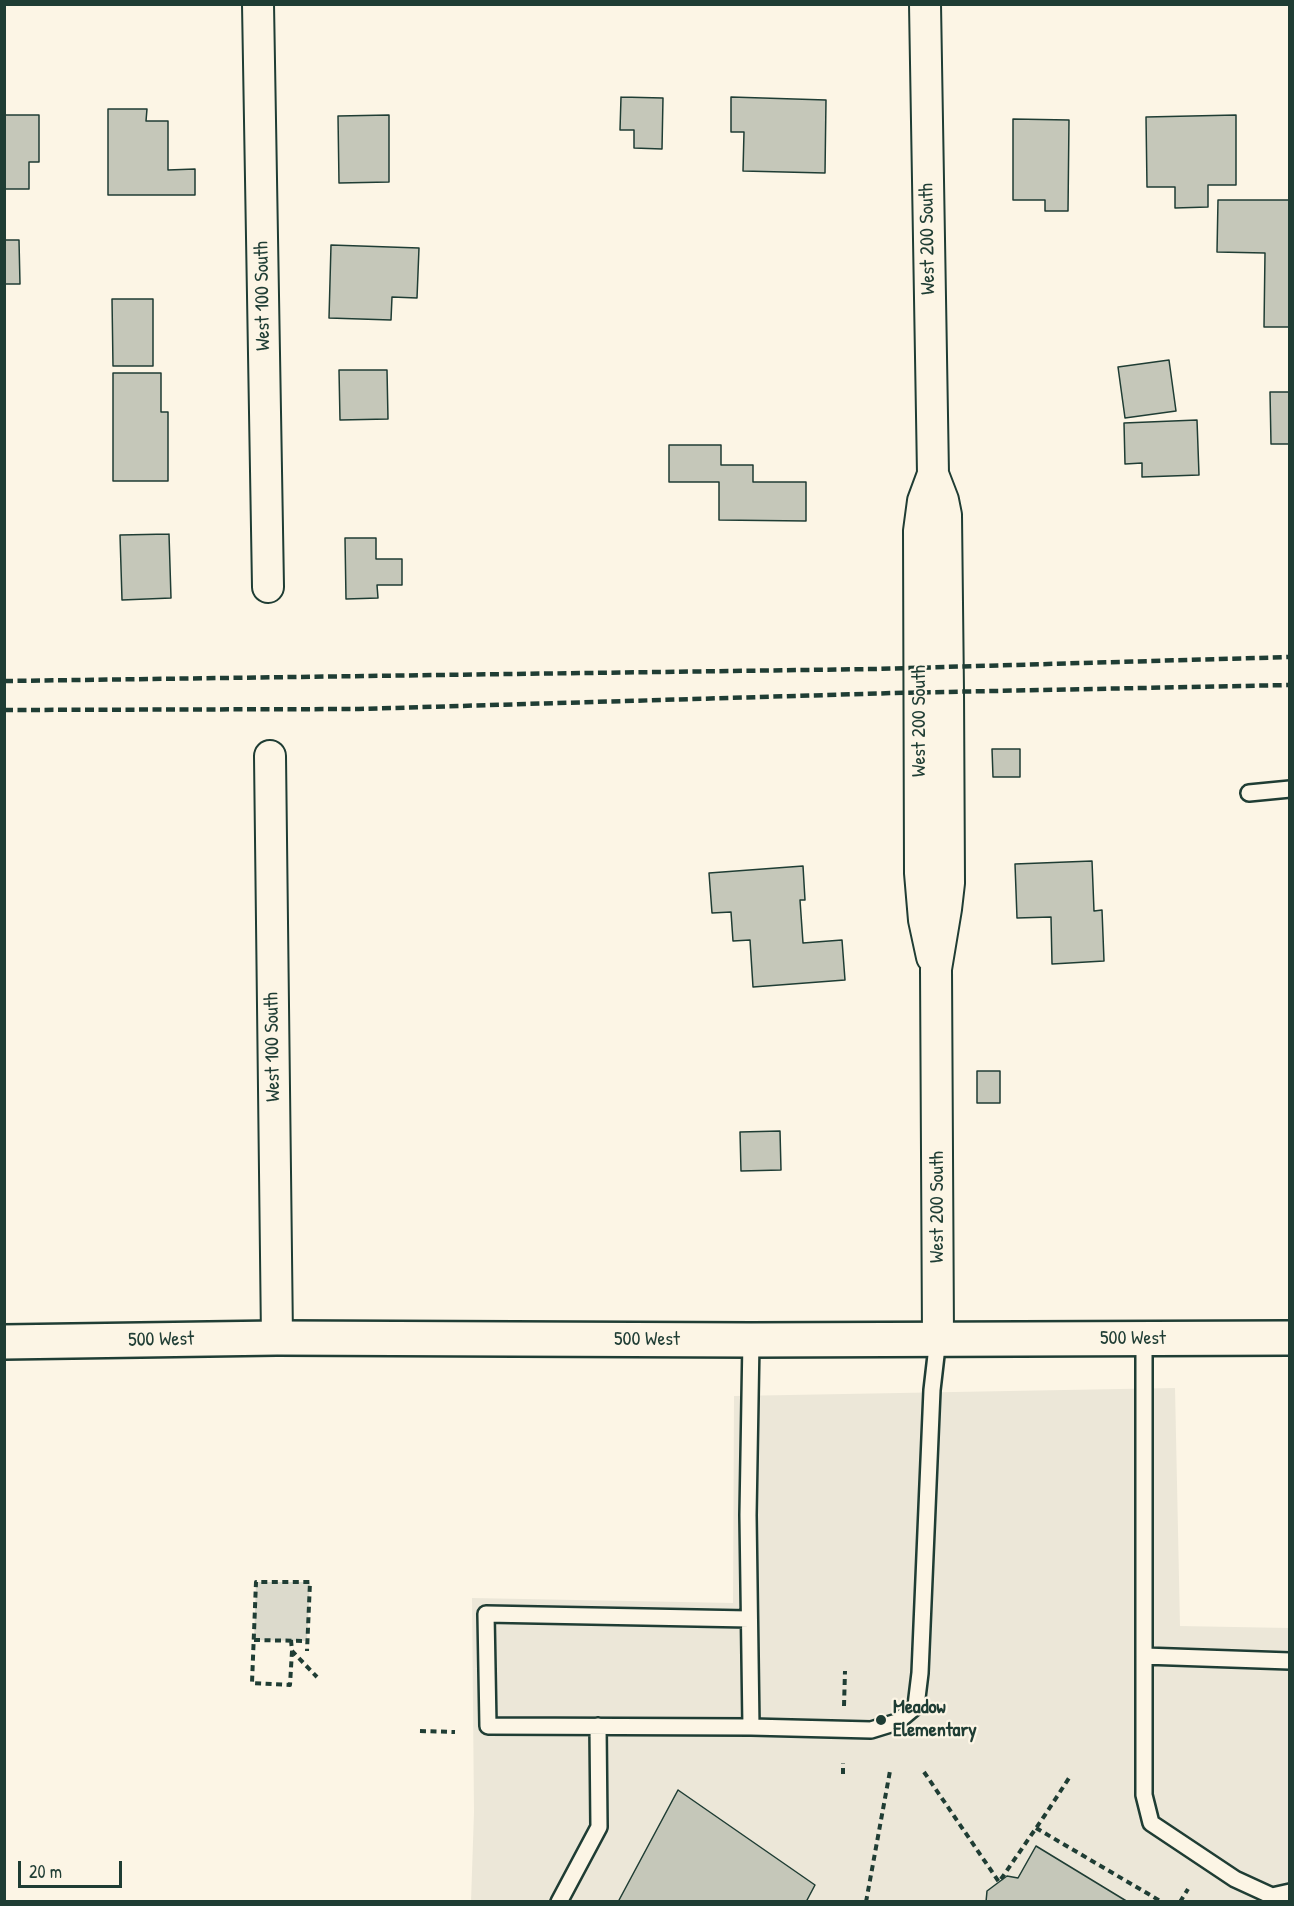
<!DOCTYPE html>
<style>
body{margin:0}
#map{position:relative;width:1294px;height:1906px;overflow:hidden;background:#fcf5e5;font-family:"Patrick Hand",sans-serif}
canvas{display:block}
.frame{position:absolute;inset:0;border:6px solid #1f3d34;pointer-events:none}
.scale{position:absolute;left:18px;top:1861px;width:104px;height:27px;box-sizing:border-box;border:3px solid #1f3d34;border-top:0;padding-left:8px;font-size:18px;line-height:21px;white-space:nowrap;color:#1f3d34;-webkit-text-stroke:4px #fcf5e5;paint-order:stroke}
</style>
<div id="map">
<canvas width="1294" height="1906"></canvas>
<div class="frame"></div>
<div class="scale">20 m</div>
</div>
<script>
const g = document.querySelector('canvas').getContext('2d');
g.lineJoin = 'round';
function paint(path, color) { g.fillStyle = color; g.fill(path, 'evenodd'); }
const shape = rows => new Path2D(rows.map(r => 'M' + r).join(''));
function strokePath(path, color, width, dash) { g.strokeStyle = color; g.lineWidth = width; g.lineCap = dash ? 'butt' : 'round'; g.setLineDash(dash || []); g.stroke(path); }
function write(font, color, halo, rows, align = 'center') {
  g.font = font + ' "Patrick Hand",sans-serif'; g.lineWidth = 4.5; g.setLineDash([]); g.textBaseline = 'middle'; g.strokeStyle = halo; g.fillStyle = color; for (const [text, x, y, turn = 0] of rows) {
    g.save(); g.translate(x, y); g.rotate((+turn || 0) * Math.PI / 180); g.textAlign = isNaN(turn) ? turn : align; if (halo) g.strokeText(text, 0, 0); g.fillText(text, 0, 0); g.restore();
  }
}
paint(shape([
 [1175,1388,1180,1626,1289,1628,1289,1901,471,1902,474,1812,472,1598,733,1603,734,1396]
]), '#ece7d8');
paint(shape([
 [256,1582,310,1582,307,1641,254,1640]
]), '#dcdacc');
const building = shape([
 [621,97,663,98,662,149,634,148,634,130,620,130,621,97],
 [731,97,826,100,825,173,743,171,744,132,731,132,731,97],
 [108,109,147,109,146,121,168,121,168,170,195,169,195,195,108,195,108,109],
 [4,115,39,115,39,162,29,162,29,189,4,189,4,115],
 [389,115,389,182,339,183,338,116,389,115],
 [1236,115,1236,185,1208,185,1208,207,1175,208,1175,187,1147,187,1146,117,1236,115],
 [1013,119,1069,120,1068,211,1045,211,1045,200,1013,200,1013,119],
 [1218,200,1290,200,1290,327,1264,327,1265,253,1217,252,1218,200],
 [4,240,19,240,20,284,4,284,4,240],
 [331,245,419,248,417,298,392,297,391,320,329,318,331,245],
 [112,299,153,299,153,366,113,366,112,299],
 [1169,360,1176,411,1125,418,1118,367,1169,360],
 [339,370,387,370,388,419,340,420,339,370],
 [113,373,161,373,161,412,168,412,168,481,113,481,113,373],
 [1270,392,1290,392,1290,444,1271,444,1270,392],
 [1197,420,1199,475,1142,477,1142,463,1125,464,1124,423,1197,420],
 [669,445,721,445,721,465,753,465,753,482,806,482,806,521,719,520,719,482,669,482,669,445],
 [169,534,171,598,122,600,120,535,169,534],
 [345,538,376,538,376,559,402,559,402,585,377,585,378,598,346,599,345,538],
 [992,749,1020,749,1020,777,993,777,992,749],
 [1092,861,1094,911,1102,910,1104,961,1052,964,1051,917,1017,918,1015,864,1092,861],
 [803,866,805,900,800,900,803,943,842,940,845,980,753,987,750,940,733,941,731,912,712,913,709,873,803,866],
 [977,1071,1000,1071,1000,1103,977,1103,977,1071],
 [780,1131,781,1170,741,1171,740,1132,780,1131],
 [678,1790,815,1885,806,1902,618,1902,678,1790],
 [1036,1846,1128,1902,986,1902,987,1891,1007,1876,1018,1878,1036,1846]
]);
paint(building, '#c5c7b9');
strokePath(building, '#1f3d34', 1.5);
const lane = shape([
 [1249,793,1290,789],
 [1144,1339,1144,1795,1151,1823,1235,1879,1272,1896,1290,1892],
 [751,1340,748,1515,751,1727,871,1730,897,1722,916,1706,920,1673,932,1390,938,1338],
 [749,1619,486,1614,488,1726,751,1727],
 [1144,1656,1290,1661],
 [559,1902,599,1827,598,1726]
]);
const street = shape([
 [258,4,268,587],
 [925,4,933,474,943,500,946,515,948,692,949,883,946,909,936,969,938,1338],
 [270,756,277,1338],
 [932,957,924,920,920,873,919,531,923,501,933,474]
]);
const secondary = shape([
 [4,1342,277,1338,751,1340,1290,1338]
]);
strokePath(lane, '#1f3d34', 20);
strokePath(street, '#1f3d34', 34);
strokePath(secondary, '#1f3d34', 38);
strokePath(shape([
 [254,1640,307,1641],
 [291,1640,292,1651,317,1677],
 [292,1651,290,1685,252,1683,256,1582,310,1582,307,1651],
 [844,1706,845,1671],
 [420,1731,455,1732],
 [924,1772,999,1882,1045,1815,1071,1775],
 [843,1774,843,1763],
 [1036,1828,1162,1902],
 [866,1902,890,1771],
 [1180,1902,1188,1889]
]), '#1f3d34', 4, [6, 4.5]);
strokePath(lane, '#fcf5e5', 15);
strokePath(street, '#fcf5e5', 30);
strokePath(secondary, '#fcf5e5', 33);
strokePath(shape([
 [4,681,875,669,1290,657],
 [4,710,359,709,894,693,1290,685]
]), '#1f3d34', 4.5, [9, 4.5]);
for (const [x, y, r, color] of [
 [881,1720,6,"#1f3d34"]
]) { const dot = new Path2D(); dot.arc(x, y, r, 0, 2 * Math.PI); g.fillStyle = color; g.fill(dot); strokePath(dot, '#fcf5e5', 2); }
write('20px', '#1f3d34', '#fcf5e5', [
 ["West 200 South",928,239,-91],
 ["West 100 South",263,296,-91],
 ["West 200 South",920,721,-90],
 ["West 100 South",273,1047,-91],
 ["West 200 South",938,1207,-90],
 ["500 West",1133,1339],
 ["500 West",161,1340,-1],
 ["500 West",647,1340]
]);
write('bold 20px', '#1f3d34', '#fcf5e5', [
 ["Meadow",893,1708],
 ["Elementary",893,1731]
], 'left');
</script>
